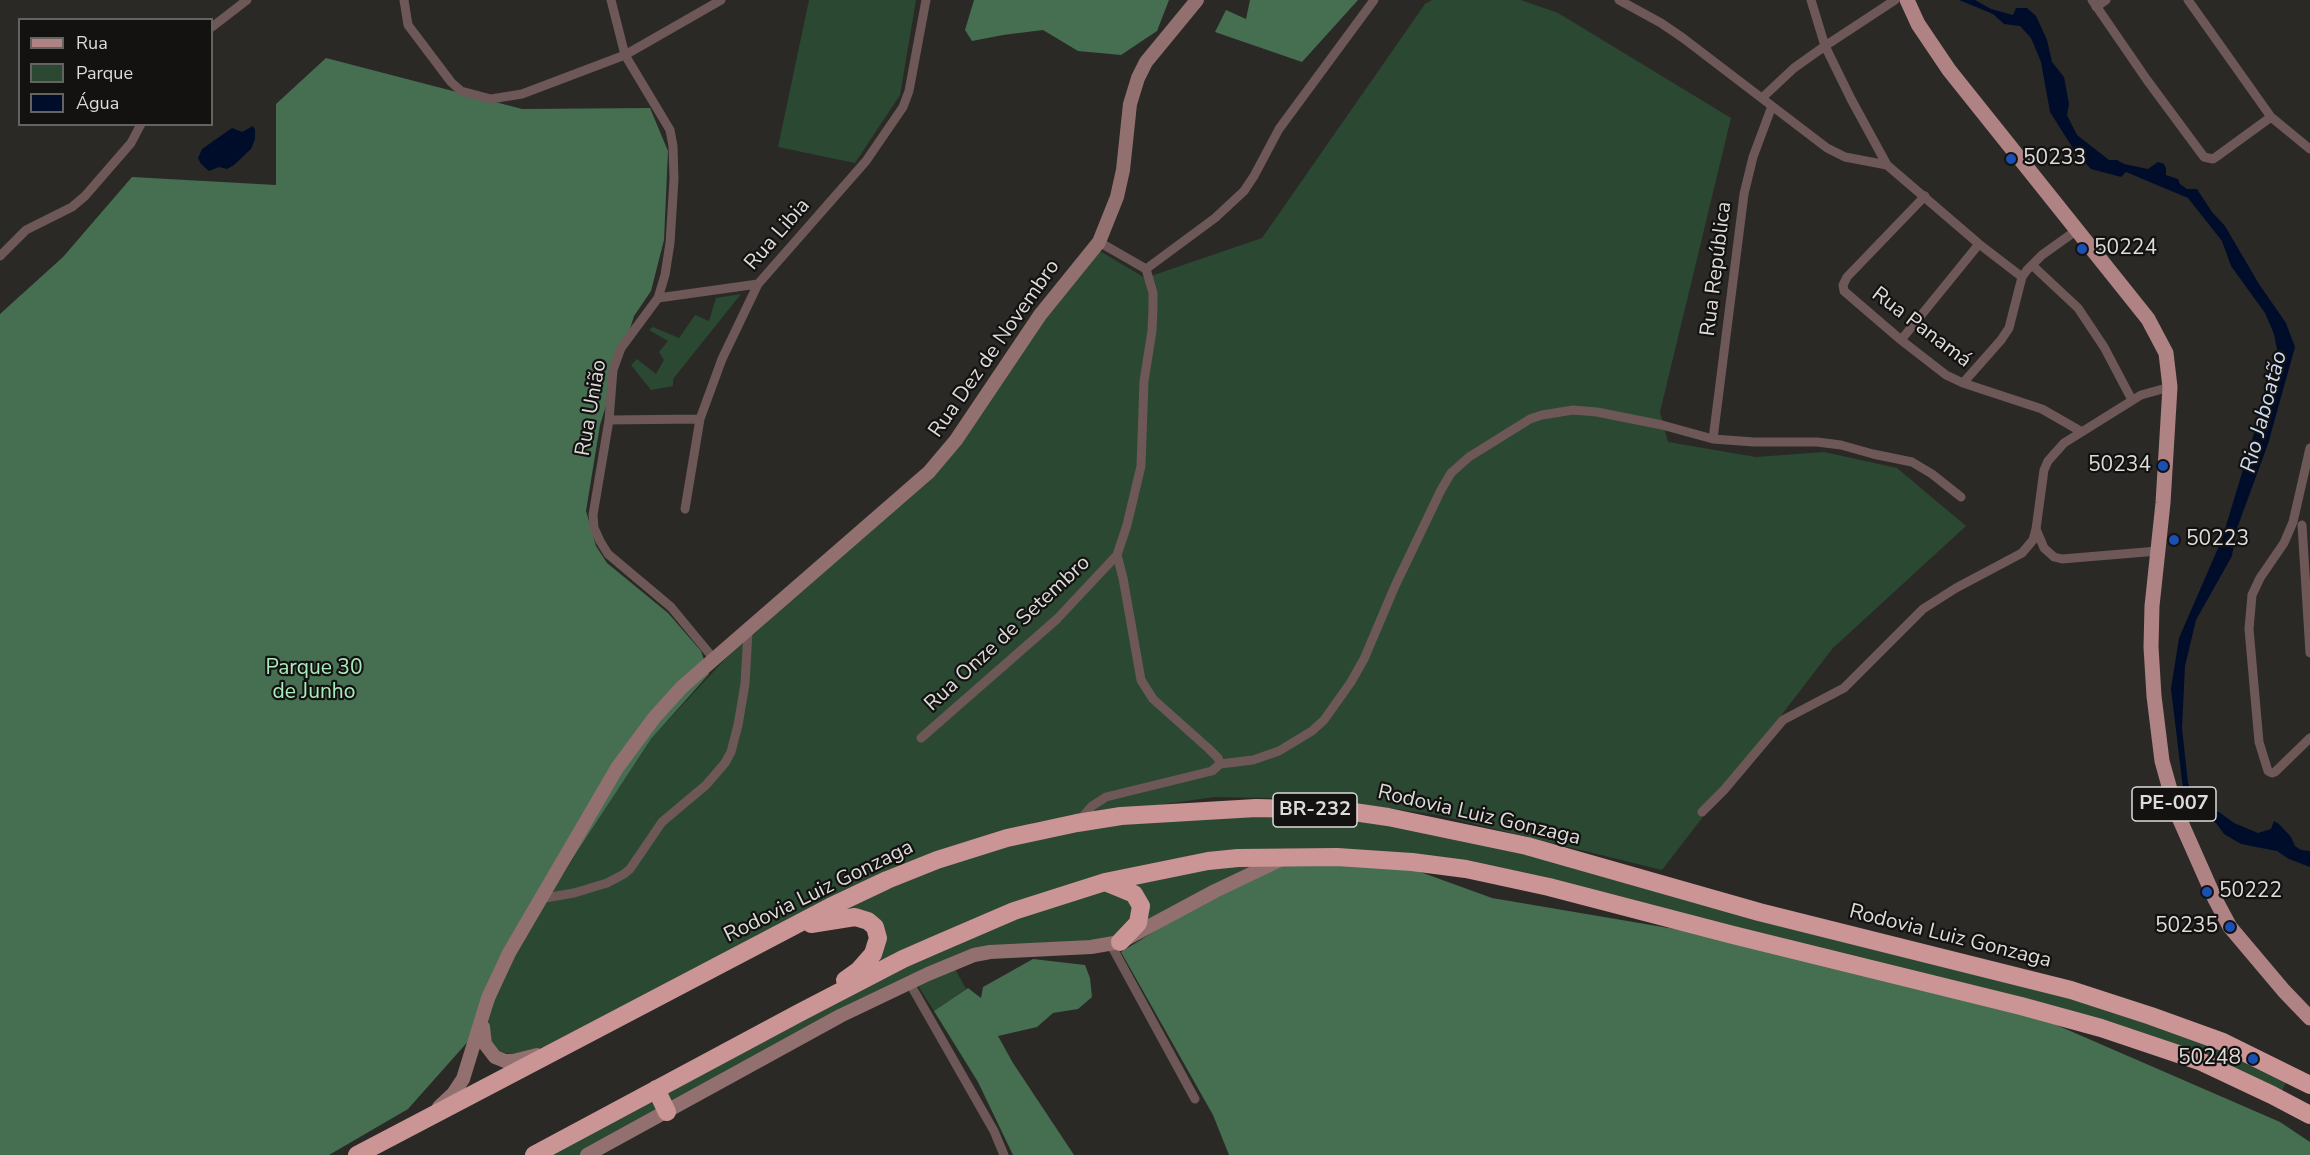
<!DOCTYPE html>
<meta charset="utf-8">
<style>
body{margin:0}
#map{position:relative;width:2310px;height:1155px;overflow:hidden;background:#2a2926;font-family:"Nunito Sans",sans-serif}
canvas{display:block}
.legend{position:absolute;left:18px;top:18px;width:195px;height:108px;box-sizing:border-box;background:#131211;border:2px solid #646361;margin:0;padding:8px 10px;list-style:none;font-size:18px;color:#dddcda}
.legend li{display:flex;align-items:center;gap:12px;height:30px}
.legend b{width:30px;border:2px solid #646361}
</style>
<div id="map">
<canvas width="2310" height="1155"></canvas>
<ul class="legend">
<li><b style="height:8px;background:#af8383"></b>Rua</li>
<li><b style="height:16px;background:#2b4833"></b>Parque</li>
<li><b style="height:16px;background:#000d2a"></b>Água</li>
</ul>
</div>
<script>
const g = document.querySelector('canvas').getContext('2d');
g.lineJoin = 'round';
function paint(path, color) { g.fillStyle = color; g.fill(path, 'evenodd'); }
const shape = rows => new Path2D(rows.map(r => 'M' + r).join(''));
function strokePath(path, color, width, dash) { g.strokeStyle = color; g.lineWidth = width; g.lineCap = dash ? 'butt' : 'round'; g.setLineDash(dash || []); g.stroke(path); }
function write(font, color, halo, rows, align = 'center') {
  g.font = font + ' "Nunito Sans",sans-serif'; g.lineWidth = 4.5; g.setLineDash([]); g.textBaseline = 'middle'; g.strokeStyle = halo; g.fillStyle = color; for (const [text, x, y, turn = 0] of rows) {
    g.save(); g.translate(x, y); g.rotate((+turn || 0) * Math.PI / 180); g.textAlign = isNaN(turn) ? turn : align; if (halo) g.strokeText(text, 0, 0); g.fillText(text, 0, 0); g.restore();
  }
}
paint(shape([
 [809,0,916,0,900,95,855,163,778,147],
 [1432,0,1521,0,1558,13,1731,118,1660,412,1668,442,1756,457,1824,452,1897,468,1966,526,1833,648,1662,870,1438,815,1322,799,1215,797,1036,822,759,934,562,1043,513,1054,500,1052,490,1043,488,1019,515,948,651,739,727,657,885,518,959,447,1031,335,1100,251,1145,278,1262,238,1425,4],
 [741,294,673,379,673,386,651,390,631,365,637,359,656,374,664,360,659,352,668,341,649,330,653,327,679,338,695,315,709,321,716,298],
 [1211,811,1384,820,1953,959,2291,1071,2279,1098,2207,1065,1514,877,1228,855,1103,880,843,986,882,935,823,914,956,855,1086,817],
 [1227,861,1273,862,1129,936,1146,907,1111,882],
 [1105,886,1141,907,1117,940,991,946,582,1155,544,1155,911,956],
 [953,965,966,989,934,1011,917,984]
]), '#2b4833');
paint(shape([
 [974,0,1169,0,1157,31,1121,55,1078,51,1043,30,1003,35,972,41,965,30],
 [1250,0,1358,0,1302,62,1215,32,1226,10,1246,19],
 [326,58,522,109,650,108,668,151,664,240,651,291,634,316,600,425,586,511,596,546,607,563,668,613,701,651,709,674,651,739,539,910,515,948,488,1019,408,1109,329,1155,0,1155,0,314,63,257,132,177,276,185,276,104],
 [1283,860,1412,869,1492,898,1769,945,2045,1020,2280,1122,2310,1142,2310,1155,1229,1155,1213,1115,1121,952,1210,897],
 [1033,959,1085,965,1090,978,1092,997,1078,1009,1053,1013,1037,1027,998,1036,1013,1063,1074,1155,1013,1155,978,1082,934,1011,968,988,981,998,983,987]
]), '#466e51');
paint(shape([
 [1959,0,1975,0,1991,9,2013,15,2016,8,2027,8,2036,16,2047,40,2052,62,2064,77,2069,104,2067,115,2077,135,2109,160,2117,160,2124,164,2148,169,2158,162,2164,164,2166,168,2166,175,2178,179,2180,184,2187,189,2197,189,2212,212,2225,226,2259,284,2286,323,2295,347,2268,444,2236,531,2232,556,2196,620,2185,666,2182,728,2188,783,2193,795,2203,809,2219,812,2234,823,2258,833,2271,829,2274,821,2279,824,2291,837,2295,846,2301,850,2310,851,2310,867,2289,859,2277,851,2241,844,2224,834,2216,823,2188,806,2183,788,2171,689,2179,638,2222,539,2278,354,2274,334,2265,313,2231,266,2222,241,2188,198,2126,172,2121,177,2091,169,2076,153,2050,112,2041,62,2031,38,2020,26,2004,24,1993,14],
 [253,126,255,130,255,139,251,149,234,165,227,169,219,167,209,171,201,164,198,158,202,149,232,128,242,132]
]), '#000d2a');
strokePath(shape([
 [404,0,408,25,451,82,461,91,491,99,522,94,625,55,721,0],
 [611,0,625,55,670,130,673,146,674,179,670,243,665,275,658,298,621,348,613,370,609,420,593,515,594,528,600,541,608,554,671,607,714,659],
 [1619,0,1661,23,1683,38,1827,148,1845,157,1887,165],
 [1811,0,1825,46,1851,99,1887,165,1979,244,2022,277],
 [2092,0,2147,80,2204,157,2213,159,2216,157,2271,117],
 [2188,0,2271,117,2310,149],
 [2096,7,2106,0],
 [212,27,247,0],
 [1762,98,1794,68,1825,46,1895,0],
 [1925,196,1847,277,1843,285,1844,291,1901,340,1946,375,1963,383,2042,409,2082,432],
 [1099,242,1146,269],
 [0,256,26,230,72,207,85,196,131,143,141,124],
 [2032,265,2078,308,2104,347,2132,400],
 [658,298,758,284],
 [1901,340,1979,244],
 [1963,383,2001,340,2009,328,2022,277,2027,270,2042,255,2077,230],
 [609,420,700,419],
 [1713,439,1744,194,1753,157,1772,106],
 [2310,448,2293,522,2284,543,2260,578,2252,595,2249,629,2259,742,2268,771,2272,773,2275,772,2310,738],
 [685,509,700,419,722,359,758,284,866,161,903,107,909,91,926,0],
 [2302,525,2310,653],
 [2036,529,2044,548,2054,557,2062,559,2158,551],
 [921,738,1057,619,1117,555,1127,525,1141,466,1144,381,1152,331,1153,308,1153,293,1146,269,1215,218,1244,191,1254,176,1279,129,1374,0],
 [1220,764,1253,760,1279,751,1312,731,1324,720,1351,682,1364,659,1395,586,1441,490,1451,473,1469,457,1530,419,1542,415,1573,410,1597,412,1662,425,1713,439,1754,442,1817,442,1841,445,1873,454,1912,462,1932,474,1961,497],
 [1702,812,1724,790,1783,720,1844,688,1923,609,1956,588,2022,553,2033,540,2036,529,2044,470,2048,461,2064,443,2141,395,2170,387],
 [1078,822,1092,806,1106,797,1212,771,1220,764,1218,758,1209,749,1153,699,1141,680,1123,578,1117,555],
 [539,899,574,893,607,883,624,874,630,869,662,822,706,785,725,763,731,752,738,725,745,684,748,631],
 [1111,945,1195,1099],
 [909,982,994,1131,1004,1155]
]), '#6d5757', 9);
strokePath(shape([
 [483,1027,485,1044,495,1057,505,1061,513,1061,537,1055],
 [439,1107,453,1094,463,1079,488,998,509,953,617,768,654,718,682,687,714,659,929,472,956,440,1040,315,1099,242,1117,197,1123,170,1130,104,1138,78,1146,62,1197,0],
 [587,1155,840,1016,928,974,974,955,990,952,1091,947,1120,942,1215,891,1280,860]
]), '#937070', 14);
strokePath(shape([
 [1907,0,1918,24,1949,70,2148,319,2166,353,2170,387,2163,503,2152,606,2151,647,2154,696,2162,761,2176,811,2215,899,2230,927,2284,991,2310,1018]
]), '#af8383', 15);
strokePath(shape([
 [1105,882,1134,894,1141,906,1138,923,1120,942],
 [811,924,855,917,868,921,875,927,878,938,873,954,859,970,845,980],
 [656,1089,667,1112],
 [357,1155,830,907,887,880,937,860,1007,838,1077,823,1121,816,1256,808,1340,810,1388,817,1527,846,1759,912,2071,990,2151,1016,2223,1042,2310,1085],
 [534,1155,799,1013,903,959,935,945,1014,911,1105,882,1208,861,1238,858,1337,857,1412,862,1466,869,1549,887,1733,935,2021,1006,2101,1028,2202,1062,2272,1095,2310,1115]
]), '#ca9594', 18);
for (const [x, y, r, color] of [
 [2011,159,6,"#1a4fb4"],
 [2082,249,6,"#1a4fb4"],
 [2163,466,6,"#1a4fb4"],
 [2174,540,6,"#1a4fb4"],
 [2207,892,6,"#1a4fb4"],
 [2230,927,6,"#1a4fb4"],
 [2253,1059,6,"#1a4fb4"]
]) { const dot = new Path2D(); dot.arc(x, y, r, 0, 2 * Math.PI); g.fillStyle = color; g.fill(dot); strokePath(dot, '#131211', 2); }
for (const [x, y, w] of [
 [2174,804,84],
 [1315,810,84]
]) { const box = new Path2D(); box.roundRect(x - w / 2, y - 17, w, 34, 4.5); g.fillStyle = '#131211'; g.fill(box); strokePath(box, '#dddcda', 1.5); }
write('bold 20px', '#dddcda', null, [
 ["PE-007",2174,804],
 ["BR-232",1315,810]
]);
write('21px', '#dddcda', '#131211', [
 ["50233",2023,159],
 ["50224",2094,249],
 ["50234",2151,466,"right"],
 ["50223",2186,540],
 ["50222",2219,892],
 ["50235",2218,927,"right"],
 ["50248",2241,1059,"right"]
], 'left');
write('21px', '#dddcda', '#131211', [
 ["Rua Libia",778,235,-49],
 ["Rua República",1717,269,-83],
 ["Rua Panamá",1921,328,37],
 ["Rua Dez de Novembro",995,349,-55],
 ["Rua União",592,408,-80],
 ["Rua Onze de Setembro",1008,634,-43],
 ["Rodovia Luiz Gonzaga",1479,816,13],
 ["Rodovia Luiz Gonzaga",819,892,-26],
 ["Rodovia Luiz Gonzaga",1950,937,14]
]);
write('21px', '#aaedbc', '#131211', [
 ["Parque 30",314,669],
 ["de Junho",314,693]
]);
write('italic 22px', '#ccdcf4', '#131211', [
 ["Rio Jaboatão",2265,412,-75]
]);
</script>
